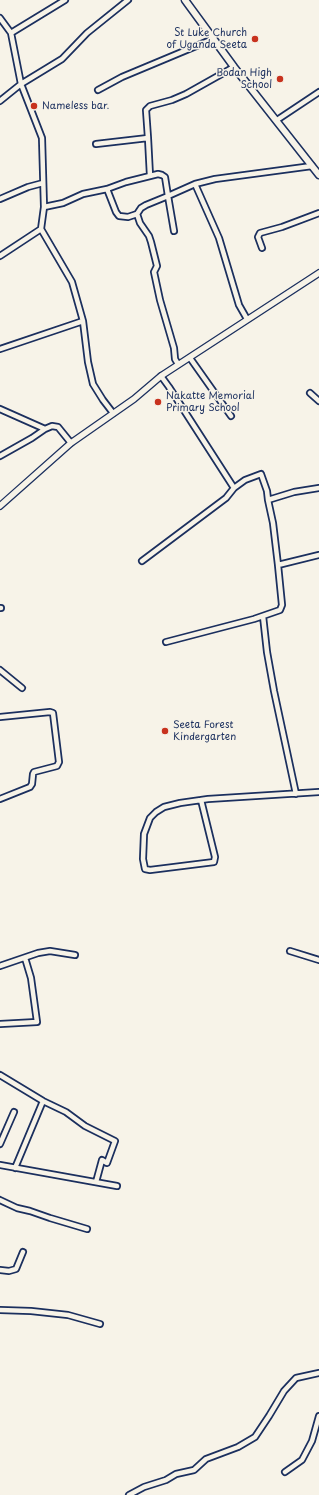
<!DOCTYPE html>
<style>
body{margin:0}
canvas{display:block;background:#f7f3e8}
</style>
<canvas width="319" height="1495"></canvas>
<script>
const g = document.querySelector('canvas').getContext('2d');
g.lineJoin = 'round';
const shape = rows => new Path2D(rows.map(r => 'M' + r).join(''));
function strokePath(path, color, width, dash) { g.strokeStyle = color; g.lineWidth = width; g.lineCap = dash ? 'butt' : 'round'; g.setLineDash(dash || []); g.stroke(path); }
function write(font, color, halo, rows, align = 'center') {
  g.font = font + ' "Playpen Sans",sans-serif'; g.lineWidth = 3; g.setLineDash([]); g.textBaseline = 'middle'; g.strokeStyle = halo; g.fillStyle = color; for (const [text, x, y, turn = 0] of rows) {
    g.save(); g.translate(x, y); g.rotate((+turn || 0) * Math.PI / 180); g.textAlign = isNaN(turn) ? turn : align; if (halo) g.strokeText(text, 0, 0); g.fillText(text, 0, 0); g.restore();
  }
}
const minor = shape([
 [65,0,11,33,21,84,42,138,44,207,41,229,72,282,83,321,88,362,93,384,103,400,113,413],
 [0,18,11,33],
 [98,90,122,77,213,39],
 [0,101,21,84,62,59,87,33,128,0],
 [277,120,319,92],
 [148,138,150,176],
 [96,144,148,138,146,110,150,106,172,100,186,94,234,67],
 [195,184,219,238,239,305,247,319],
 [107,189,116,212,119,216,128,217,137,214],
 [0,199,28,187,43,183],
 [44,207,63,203,83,194,107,189,126,182,158,174,162,175,165,177,168,196,146,205,141,208,137,214,140,223,149,236,151,242,157,266,154,272,160,300,174,348,175,359,178,364],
 [174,231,168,196,195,184,215,179,312,166],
 [262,248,258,237,260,233,282,227,319,213],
 [0,256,41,229],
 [0,349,83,321],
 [190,358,231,416],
 [161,376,169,387,234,488,245,480,261,474,267,491,268,500,294,492,319,488],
 [310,393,319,401],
 [0,409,45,429,52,426,58,427,71,443],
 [0,456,32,438,45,429],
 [268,500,273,523,278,565,319,555],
 [142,561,226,498,234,488],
 [0,608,1,608],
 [263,616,267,652,274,691,296,794],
 [166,642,254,619,280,610,282,605,278,565],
 [0,670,22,688],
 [0,717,50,712,53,713,59,762,57,766,34,772,33,774,32,784,30,787,0,799],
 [201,800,215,857,214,862,150,870,145,869,143,859,144,834,150,818,156,812,164,807,180,803,208,799,319,792],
 [290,951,319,960],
 [0,966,38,953,50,951,75,955],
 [0,1024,37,1022,31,978,25,958],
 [0,1075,43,1101,66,1112,85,1126,115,1141,107,1163,102,1160,96,1182],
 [0,1144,14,1112],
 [0,1165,117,1186],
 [15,1168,43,1101],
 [0,1200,17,1208,30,1211,50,1218,87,1229],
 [0,1270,9,1271,16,1269,23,1252],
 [0,1310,31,1311,68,1315,100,1324],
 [285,1472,302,1460,312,1441,319,1416],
 [129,1495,144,1487,166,1480,176,1474,194,1470,206,1459,238,1447,255,1437,269,1416,284,1391,296,1378,319,1373]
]);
const tertiary = shape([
 [0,506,71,443,134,399,161,376,319,273]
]);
const secondary = shape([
 [185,0,234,67,319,175]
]);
strokePath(minor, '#1b2f5e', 8);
strokePath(tertiary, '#1b2f5e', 8);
strokePath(secondary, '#1b2f5e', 9);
strokePath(minor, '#f7f3e8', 4.5);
strokePath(tertiary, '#f7f3e8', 5.5);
strokePath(secondary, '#f7f3e8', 6);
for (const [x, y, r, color] of [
 [255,39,4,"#c8321e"],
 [280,79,4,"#c8321e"],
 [34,106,4,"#c8321e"],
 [158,402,4,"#c8321e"],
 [165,731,4,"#c8321e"]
]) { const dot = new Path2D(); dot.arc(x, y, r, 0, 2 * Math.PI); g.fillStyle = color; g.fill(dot); strokePath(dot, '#f7f3e8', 1.5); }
write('10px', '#1b2f5e', '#f7f3e8', [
 ["St Luke Church",247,33,"right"],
 ["of Uganda Seeta",247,45,"right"],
 ["Bodan High",272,73,"right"],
 ["School",272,85,"right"],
 ["Nameless bar.",42,106],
 ["Nakatte Memorial",166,396],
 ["Primary School",166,408],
 ["Seeta Forest",173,725],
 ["Kindergarten",173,737]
], 'left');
</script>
